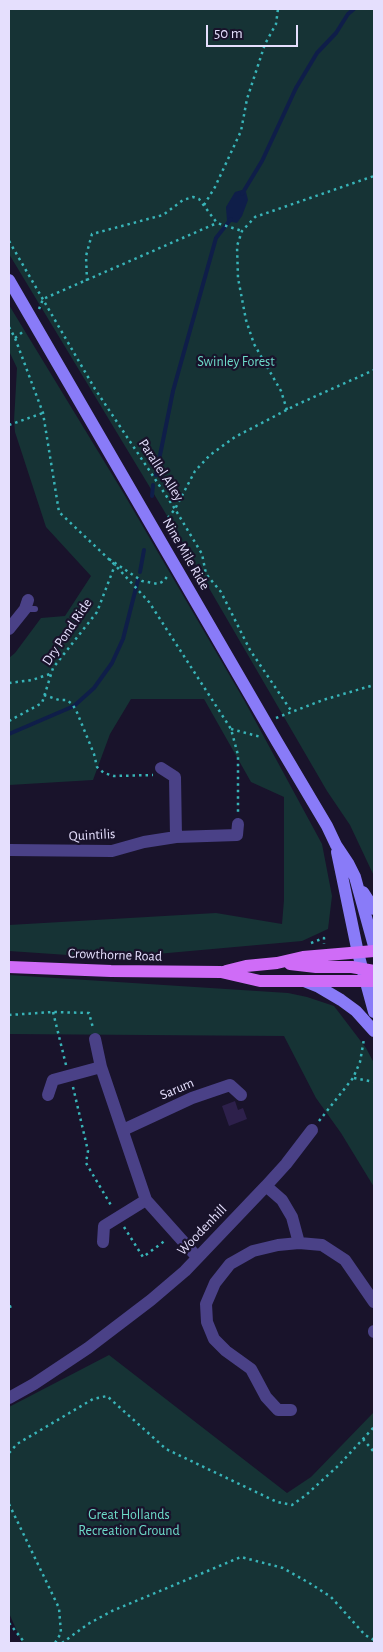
<!DOCTYPE html>
<style>
body{margin:0}
#map{position:relative;width:383px;height:1652px;overflow:hidden;background:#19132b;font-family:"Alegreya Sans",sans-serif}
canvas{display:block}
.frame{position:absolute;inset:0;border:10px solid #e5dffd;pointer-events:none}
.scale{position:absolute;left:206px;top:25px;width:92px;height:22px;box-sizing:border-box;border:2px solid #e5dffd;border-top:0;padding-left:6px;font-size:15px;line-height:18px;white-space:nowrap;color:#e5dffd;-webkit-text-stroke:4px #19132b;paint-order:stroke}
</style>
<div id="map">
<canvas width="383" height="1652"></canvas>
<div class="frame"></div>
<div class="scale">50 m</div>
</div>
<script>
const g = document.querySelector('canvas').getContext('2d');
g.lineJoin = 'round';
function paint(path, color) { g.fillStyle = color; g.fill(path, 'evenodd'); }
const shape = rows => new Path2D(rows.map(r => 'M' + r).join(''));
function strokePath(path, color, width, dash) { g.strokeStyle = color; g.lineWidth = width; g.lineCap = dash ? 'butt' : 'round'; g.setLineDash(dash || []); g.stroke(path); }
function write(font, color, halo, rows, align = 'center') {
  g.font = font + ' "Alegreya Sans",sans-serif'; g.lineWidth = 4.5; g.setLineDash([]); g.textBaseline = 'middle'; g.strokeStyle = halo; g.fillStyle = color; for (const [text, x, y, turn = 0] of rows) {
    g.save(); g.translate(x, y); g.rotate((+turn || 0) * Math.PI / 180); g.textAlign = isNaN(turn) ? turn : align; if (halo) g.strokeText(text, 0, 0); g.fillText(text, 0, 0); g.restore();
  }
}
paint(shape([
 [9,9,374,9,374,876,350,825,327,791,163,509,9,254],
 [9,305,124,494,244,700,322,844,332,896,328,929,302,941,112,958,9,951,9,925,216,913,282,924,284,900,284,797,251,782,204,699,131,699,110,734,93,780,9,785,9,658,15,653,41,618,65,616,91,576,46,527,15,432,14,421,17,368,9,351],
 [9,975,288,993,307,997,334,1006,366,1048,374,1063,374,1187,341,1133,316,1098,284,1036,9,1034],
 [109,1355,287,1493,311,1477,374,1412,374,1643,22,1643,9,1613,9,1407]
]), '#163335');
paint(shape([
 [242,190,246,192,248,200,242,216,237,223,227,221,226,207,235,192]
]), '#0f1e49');
strokePath(shape([
 [242,194,262,161,296,88,317,53,336,33,348,14,354,9],
 [156,475,173,391,216,238,231,219],
 [152,496,153,485],
 [140,572,144,550],
 [9,734,74,706,94,688,112,663,123,639,138,580]
]), '#0f1e49', 4);
paint(shape([
 [235,1101,238,1110,243,1108,247,1119,229,1126,222,1106]
]), '#2d204b');
strokePath(shape([
 [204,205,215,187,241,131,247,99,265,44,276,24,278,9],
 [9,241,95,389,175,509,202,554,206,574,221,592,250,650,292,712],
 [87,281,86,256,92,234,163,215,183,200,193,197,199,199,217,223,242,231],
 [39,309,43,299,217,223],
 [9,327,15,338,43,413,59,512,115,565,149,602,231,729,238,755,238,813],
 [15,338,25,330],
 [287,410,281,391,254,344,246,320,238,278,237,246,242,231,255,217,374,176],
 [9,425,43,413],
 [164,523,175,509,195,471,210,455,235,437,296,405,374,370],
 [109,559,142,581,158,584,164,581,168,575],
 [9,683,32,680,50,674],
 [44,695,59,700,67,700,72,704,76,710,94,754,97,767,104,773,114,776,153,775],
 [276,718,323,700,374,685],
 [9,721,42,703,53,668,97,612,115,565],
 [231,729,261,737],
 [311,943,324,938,324,944],
 [53,1012,66,1065],
 [9,1015,53,1012,89,1013,93,1028],
 [354,1078,374,1082],
 [73,1087,88,1151,86,1163,112,1207],
 [319,1121,353,1078,360,1062,364,1039],
 [124,1227,143,1257,166,1240],
 [9,1307,15,1305],
 [363,1439,374,1452],
 [9,1453,17,1444,93,1399,107,1396,166,1449,277,1502,292,1505,306,1495,339,1465,374,1427],
 [9,1504,59,1608,61,1633,55,1643],
 [9,1623,25,1643],
 [62,1643,88,1624,112,1611,241,1557,283,1568,311,1584,331,1597,365,1635,374,1640]
]), '#38b4b8', 2.5, [2.5, 4]);
strokePath(shape([
 [25,609,35,609]
]), '#4a4187', 6);
strokePath(shape([
 [9,629,25,609,28,600],
 [161,768,175,777,176,837],
 [9,850,112,851,144,842,176,837,237,835,238,824],
 [95,1039,101,1067,146,1200,197,1257],
 [48,1095,53,1080,101,1067],
 [123,1130,192,1098,230,1085,241,1095],
 [266,1186,282,1200,292,1217,299,1243],
 [103,1242,104,1226,146,1200],
 [374,1332,374,1331],
 [9,1398,34,1384,88,1348,151,1300,185,1271,266,1186,286,1164,312,1130],
 [291,1410,278,1410,266,1397,251,1369,226,1351,214,1339,207,1322,206,1304,215,1283,230,1264,253,1251,278,1245,299,1243,322,1245,345,1260,374,1302]
]), '#4a4187', 12);
strokePath(shape([
 [9,280,276,740,327,826,336,845,348,863,355,877,374,946],
 [337,852,358,953,374,1012],
 [363,892,374,909],
 [304,981,319,987,341,1000,356,1011,374,1031]
]), '#897bf8', 12);
strokePath(shape([
 [290,964,316,967,352,967,374,971],
 [9,967,111,971,221,972,260,981,374,981],
 [226,971,246,966,277,963,303,957,374,951]
]), '#cf6cf7', 12);
write('14px', '#6ddbc9', '#19132b', [
 ["Swinley Forest",236,362],
 ["Great Hollands",129,1515],
 ["Recreation Ground",129,1531]
]);
write('14px', '#e5dffd', '#19132b', [
 ["Parallel Alley",161,470,57],
 ["Nine Mile Ride",186,554,60],
 ["Dry Pond Ride",67,632,-56],
 ["Quintilis",92,835,-3],
 ["Crowthorne Road",115,955,2],
 ["Sarum",177,1089,-23],
 ["Woodenhill",202,1230,-46]
]);
</script>
